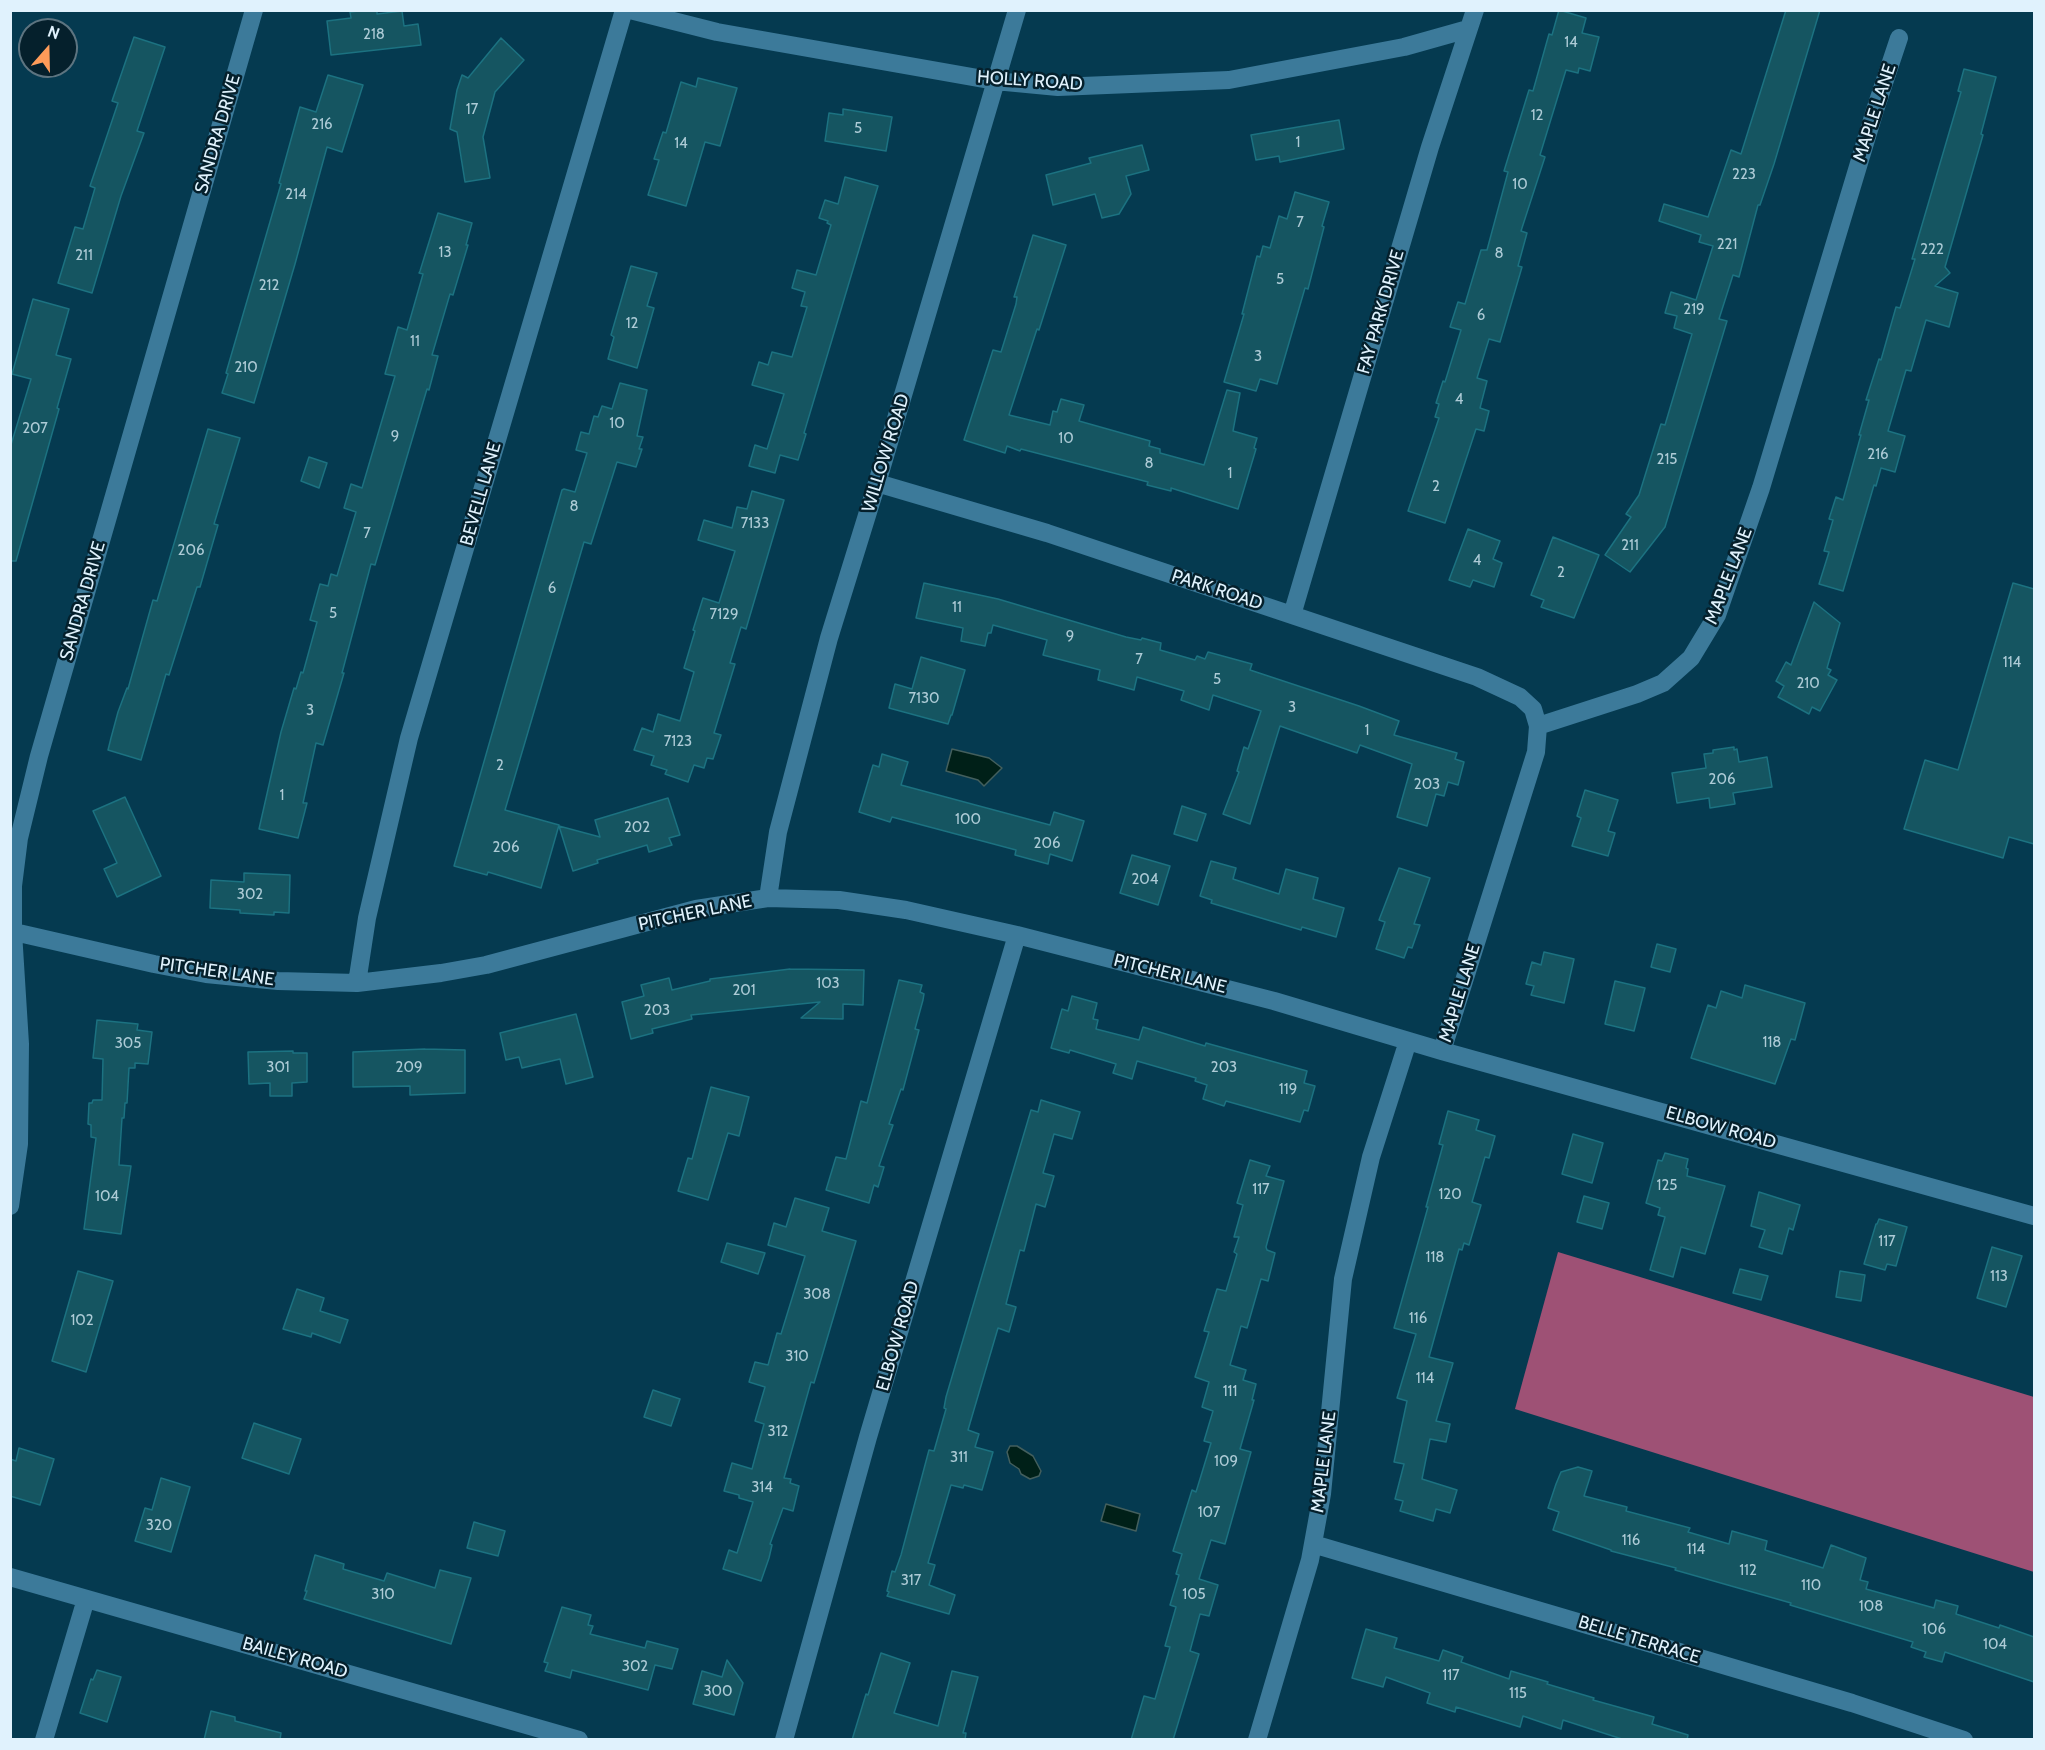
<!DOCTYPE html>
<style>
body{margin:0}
#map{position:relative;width:2045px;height:1750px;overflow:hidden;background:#053a50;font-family:Cabin,sans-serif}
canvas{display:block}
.frame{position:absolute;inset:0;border:12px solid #e0f2fd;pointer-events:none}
.north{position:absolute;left:18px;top:18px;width:60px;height:60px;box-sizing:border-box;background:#05202c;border:2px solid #5d7480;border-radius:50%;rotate:20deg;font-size:16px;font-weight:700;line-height:24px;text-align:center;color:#e0f2fd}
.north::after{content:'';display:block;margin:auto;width:21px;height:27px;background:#fe9b59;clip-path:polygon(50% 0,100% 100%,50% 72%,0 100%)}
</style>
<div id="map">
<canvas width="2045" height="1750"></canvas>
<div class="frame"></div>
<div class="north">N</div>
</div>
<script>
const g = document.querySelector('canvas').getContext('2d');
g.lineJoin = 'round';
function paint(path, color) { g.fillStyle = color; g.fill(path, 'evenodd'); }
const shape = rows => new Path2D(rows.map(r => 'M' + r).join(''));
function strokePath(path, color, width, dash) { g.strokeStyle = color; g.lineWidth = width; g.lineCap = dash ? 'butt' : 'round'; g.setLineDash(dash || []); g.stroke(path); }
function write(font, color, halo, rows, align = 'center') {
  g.font = font + ' Cabin,sans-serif'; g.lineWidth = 5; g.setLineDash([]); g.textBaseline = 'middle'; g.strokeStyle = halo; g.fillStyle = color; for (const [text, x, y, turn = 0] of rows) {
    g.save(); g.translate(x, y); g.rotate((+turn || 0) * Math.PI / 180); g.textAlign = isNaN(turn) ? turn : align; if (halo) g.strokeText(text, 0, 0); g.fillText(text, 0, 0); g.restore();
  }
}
paint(shape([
 [1558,1252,2034,1397,2034,1572,1515,1409]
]), '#9e5175');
const water = shape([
 [952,749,989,758,1002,768,984,786,978,780,946,771,952,749],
 [1010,1446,1017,1446,1033,1456,1041,1471,1039,1476,1030,1479,1021,1474,1019,1469,1010,1463,1007,1452,1010,1446],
 [1106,1504,1140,1514,1136,1531,1101,1521,1106,1504]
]);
paint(water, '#002018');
strokePath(water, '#435f5d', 1.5);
const building = shape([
 [367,10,377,10,377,14,402,11,404,26,418,24,421,45,331,55,327,21,351,18,350,12,367,10],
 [1559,10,1586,18,1582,33,1599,37,1590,71,1579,68,1578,73,1566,70,1540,155,1545,157,1521,231,1527,233,1518,266,1522,267,1500,342,1489,339,1477,378,1487,381,1480,408,1489,411,1484,431,1476,429,1445,523,1408,511,1439,418,1435,417,1439,404,1436,403,1443,381,1445,382,1461,330,1450,327,1458,302,1465,304,1481,250,1487,250,1508,172,1504,171,1529,90,1533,91,1549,34,1552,35,1559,10],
 [1786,10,1820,10,1774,164,1760,205,1758,205,1739,277,1733,275,1719,319,1727,321,1665,527,1630,572,1605,555,1631,517,1626,514,1639,495,1661,424,1665,425,1692,334,1674,328,1677,316,1665,313,1671,292,1696,300,1713,246,1699,242,1701,235,1659,221,1664,204,1708,217,1731,150,1741,154,1786,10],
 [134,37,165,47,137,131,144,133,121,196,92,293,58,283,75,227,83,229,95,188,90,186,118,103,112,101,134,37],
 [501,38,524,60,495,92,483,137,490,178,465,182,457,132,450,129,457,90,462,75,468,78,501,38],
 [1964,69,1996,77,1981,134,1983,135,1945,267,1950,273,1935,286,1958,293,1949,327,1926,320,1911,371,1906,370,1888,431,1905,436,1895,472,1881,468,1876,486,1874,485,1843,591,1819,584,1829,552,1824,551,1833,520,1829,519,1836,497,1843,500,1861,435,1859,435,1869,400,1866,400,1879,359,1881,360,1896,307,1900,308,1915,259,1912,259,1961,92,1958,91,1964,69],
 [328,75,363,85,342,152,327,147,295,264,254,403,222,393,228,374,226,373,281,184,279,183,300,107,316,112,328,75],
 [698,78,737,88,720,146,705,142,686,206,648,195,659,160,654,159,663,132,666,133,681,82,696,87,698,78],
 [843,109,892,117,886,151,825,141,829,113,843,115,843,109],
 [1339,120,1344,149,1280,162,1279,156,1256,160,1251,135,1339,120],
 [1142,145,1149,170,1126,176,1131,194,1119,214,1102,218,1095,194,1053,205,1046,175,1091,163,1089,158,1142,145],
 [845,177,878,186,804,433,806,434,798,460,780,455,775,473,749,466,755,445,767,449,784,394,752,385,759,362,768,365,772,352,792,357,807,307,801,306,805,292,792,288,797,270,816,275,831,225,827,223,828,221,819,218,825,200,838,204,845,177],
 [1295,192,1329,202,1322,226,1324,227,1308,289,1305,288,1277,384,1260,379,1256,391,1224,382,1244,314,1242,314,1257,256,1260,257,1263,246,1270,248,1279,216,1287,219,1295,192],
 [438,213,472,223,466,245,468,245,453,295,450,294,432,355,438,356,429,390,427,389,375,565,371,564,342,673,344,673,323,745,316,743,303,803,307,803,298,838,259,829,281,732,294,688,296,689,301,672,303,673,317,622,310,620,320,584,328,586,331,574,337,576,356,512,344,508,351,484,362,488,395,376,385,374,398,327,407,330,423,274,419,273,420,271,438,213],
 [1033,235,1066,245,1039,330,1037,329,1009,415,1050,425,1053,411,1057,412,1061,399,1084,405,1079,421,1150,441,1149,446,1160,449,1160,453,1204,465,1227,390,1240,393,1233,431,1257,438,1254,448,1256,449,1238,509,1171,488,1171,491,1147,485,1148,482,1021,449,1020,451,1007,446,1005,453,964,440,993,350,1001,352,1016,304,1017,297,1014,297,1033,235],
 [631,266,657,273,647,306,654,308,637,368,608,359,614,337,611,335,631,266],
 [33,299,69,309,56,355,71,359,57,408,59,409,16,561,10,561,10,448,31,379,12,374,33,299],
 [620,383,647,390,637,436,643,437,639,449,642,449,636,467,617,462,591,544,584,542,505,810,559,825,541,888,488,872,487,875,454,866,562,490,564,489,575,492,587,453,576,450,581,432,589,434,594,416,598,417,602,406,612,409,620,383],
 [208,429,240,438,214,524,218,525,200,587,197,587,169,675,166,674,141,760,108,750,111,738,118,712,127,688,128,689,153,600,157,601,208,429],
 [309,457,327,463,319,488,301,481,309,457],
 [752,491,784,500,746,629,741,627,730,663,735,664,714,733,721,735,713,759,707,758,704,768,694,765,688,782,665,774,667,770,651,765,654,756,634,750,642,728,653,732,658,714,680,721,694,672,684,668,695,631,693,630,703,598,719,603,735,551,698,540,704,520,732,528,737,507,747,509,752,491],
 [1468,529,1500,541,1493,559,1502,563,1494,587,1473,580,1470,587,1449,580,1468,529],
 [1553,537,1599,555,1574,618,1541,607,1544,600,1531,595,1553,537],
 [924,583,998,599,1126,637,1141,640,1142,638,1161,643,1160,650,1195,660,1197,656,1205,659,1208,652,1252,664,1250,670,1359,706,1399,721,1394,735,1457,753,1455,759,1464,762,1458,785,1448,782,1444,796,1436,794,1427,826,1397,817,1412,764,1360,745,1357,753,1280,726,1250,824,1223,814,1239,772,1237,771,1244,747,1248,749,1261,711,1213,695,1209,710,1181,700,1184,691,1137,677,1134,690,1098,680,1100,670,1043,655,1047,640,993,625,991,633,988,633,985,646,961,641,963,628,916,618,924,583],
 [2013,583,2034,589,2034,844,2009,837,2003,858,1904,829,1925,760,1958,770,2013,583],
 [1814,602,1840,623,1827,668,1831,670,1828,675,1837,680,1820,711,1812,707,1809,714,1778,697,1784,686,1776,681,1786,662,1791,665,1814,602],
 [921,657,965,670,952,715,951,715,948,724,889,708,895,684,912,689,921,657],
 [1734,747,1734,750,1737,749,1739,762,1767,757,1772,787,1733,793,1735,804,1710,808,1709,798,1677,803,1672,773,1706,768,1704,754,1713,753,1713,750,1734,747],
 [882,754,908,762,901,785,1050,825,1054,812,1084,821,1072,861,1050,854,1048,864,1015,855,1016,850,892,817,890,822,859,812,873,765,879,767,882,754],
 [1585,790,1618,800,1608,831,1615,833,1608,856,1572,846,1581,818,1577,816,1585,790],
 [125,797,161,876,117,897,104,869,117,863,93,811,125,797],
 [668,798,680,835,669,838,672,845,649,852,647,845,597,860,598,863,573,871,559,826,600,837,595,820,668,798],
 [1182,806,1206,814,1197,841,1174,834,1182,806],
 [1132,855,1170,866,1158,905,1120,893,1132,855],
 [1211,861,1236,868,1233,879,1279,894,1286,869,1318,878,1313,899,1344,908,1336,937,1302,927,1301,930,1211,903,1212,900,1200,896,1211,861],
 [1399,868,1430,878,1414,924,1420,925,1412,948,1408,947,1404,958,1376,949,1385,922,1379,920,1399,868],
 [244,873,290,875,289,913,274,912,274,915,240,913,240,910,210,908,211,880,244,882,244,873],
 [1657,944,1676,949,1670,972,1651,967,1657,944],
 [1544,952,1574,959,1564,1003,1531,995,1534,986,1526,984,1532,962,1541,965,1544,952],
 [790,969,864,970,863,1005,843,1004,843,1019,801,1018,820,1002,691,1015,692,1019,652,1029,653,1033,631,1039,622,1002,644,996,641,985,669,978,672,990,710,981,710,979,790,969],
 [899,980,922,985,920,992,924,994,923,1000,915,1029,919,1030,903,1090,901,1089,889,1124,893,1125,879,1166,884,1167,878,1187,874,1185,869,1203,826,1190,836,1157,846,1159,861,1101,867,1103,899,980],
 [1615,981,1645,988,1634,1031,1605,1024,1615,981],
 [1745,985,1805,1003,1795,1040,1791,1039,1775,1084,1691,1058,1708,1005,1716,1008,1721,991,1742,998,1745,985],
 [1072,996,1097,1003,1093,1019,1098,1020,1096,1029,1139,1040,1143,1027,1205,1046,1206,1043,1307,1071,1304,1083,1315,1086,1308,1111,1304,1110,1300,1122,1226,1101,1224,1106,1203,1099,1207,1085,1195,1081,1196,1078,1137,1061,1132,1079,1113,1073,1116,1064,1070,1050,1069,1053,1051,1048,1062,1009,1068,1011,1072,996],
 [576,1014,593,1077,566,1084,560,1059,522,1068,519,1057,506,1060,500,1033,576,1014],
 [97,1020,138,1024,137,1030,152,1032,148,1064,135,1063,135,1068,129,1068,127,1103,125,1103,124,1118,122,1118,119,1165,131,1166,121,1234,84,1229,96,1138,91,1137,91,1125,88,1124,89,1103,92,1103,93,1100,102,1100,103,1059,93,1058,97,1020],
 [425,1049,465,1050,465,1093,410,1095,410,1086,353,1087,353,1052,425,1049],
 [293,1051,293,1053,307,1053,307,1082,292,1083,292,1096,270,1096,270,1083,249,1084,248,1052,293,1051],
 [711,1087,749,1097,739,1136,728,1133,708,1200,678,1191,688,1158,692,1159,711,1087],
 [1041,1100,1080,1112,1072,1139,1054,1134,1043,1173,1054,1176,1045,1207,1036,1204,1024,1251,1020,1250,1006,1304,1016,1307,1009,1332,998,1328,968,1430,979,1434,975,1447,993,1452,982,1490,964,1485,963,1488,951,1485,928,1563,935,1565,929,1585,955,1595,949,1614,887,1596,889,1592,887,1591,892,1571,895,1572,901,1555,929,1450,934,1451,946,1409,944,1408,946,1397,1031,1110,1038,1112,1041,1100],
 [1448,1111,1479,1120,1476,1130,1495,1136,1489,1158,1485,1157,1472,1202,1481,1205,1469,1245,1464,1243,1462,1250,1459,1249,1429,1357,1453,1363,1436,1421,1450,1424,1446,1442,1430,1439,1422,1479,1457,1490,1450,1513,1436,1509,1433,1521,1400,1511,1403,1501,1395,1499,1404,1464,1394,1462,1407,1401,1397,1398,1416,1334,1394,1328,1428,1207,1426,1207,1443,1145,1439,1144,1448,1111],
 [1573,1134,1603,1143,1592,1183,1562,1174,1573,1134],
 [1665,1153,1688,1159,1686,1168,1688,1169,1687,1176,1725,1186,1705,1254,1681,1247,1673,1277,1650,1270,1665,1217,1658,1215,1660,1208,1646,1203,1658,1160,1662,1161,1665,1153],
 [1250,1160,1270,1166,1266,1176,1284,1181,1266,1247,1267,1250,1275,1253,1268,1281,1261,1279,1247,1328,1241,1326,1230,1365,1246,1370,1243,1380,1256,1384,1252,1400,1254,1400,1240,1449,1251,1452,1225,1544,1211,1540,1199,1579,1218,1585,1209,1616,1200,1614,1190,1651,1199,1654,1173,1740,1131,1740,1144,1696,1155,1699,1170,1647,1165,1646,1176,1607,1170,1605,1179,1575,1176,1574,1182,1554,1173,1551,1192,1490,1196,1492,1211,1443,1204,1441,1213,1411,1202,1407,1209,1382,1195,1377,1209,1332,1204,1331,1217,1289,1226,1291,1237,1254,1234,1252,1239,1237,1234,1237,1243,1205,1237,1203,1250,1160],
 [1759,1192,1800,1205,1793,1230,1789,1228,1782,1254,1759,1247,1765,1230,1751,1226,1759,1192],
 [1584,1196,1609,1203,1602,1229,1577,1222,1584,1196],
 [795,1198,829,1208,822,1231,856,1241,814,1383,811,1382,784,1478,791,1479,790,1483,799,1486,793,1511,783,1508,770,1544,772,1545,769,1558,761,1581,723,1569,729,1550,737,1553,753,1502,739,1498,739,1495,724,1491,732,1463,752,1469,764,1424,755,1421,765,1387,749,1382,755,1362,768,1365,777,1333,781,1334,805,1256,768,1245,774,1223,786,1227,795,1198],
 [1879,1219,1907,1227,1896,1266,1887,1264,1885,1270,1864,1264,1876,1224,1877,1224,1879,1219],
 [727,1243,765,1253,758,1274,721,1262,727,1243],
 [1992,1247,2022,1256,2006,1307,1977,1298,1992,1247],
 [1740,1269,1768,1276,1761,1300,1733,1293,1740,1269],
 [78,1271,113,1281,86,1372,52,1361,78,1271],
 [1840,1271,1865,1275,1861,1301,1836,1297,1840,1271],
 [297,1289,324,1298,320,1311,348,1320,340,1343,312,1333,311,1337,283,1329,297,1289],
 [653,1390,680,1399,671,1426,644,1417,653,1390],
 [254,1423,301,1439,289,1474,242,1458,254,1423],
 [19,1448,54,1459,40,1505,10,1496,10,1459,16,1461,19,1448],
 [1578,1467,1592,1471,1584,1496,1627,1507,1626,1511,1690,1528,1688,1532,1729,1544,1732,1531,1767,1541,1765,1550,1823,1568,1831,1545,1866,1558,1860,1580,1868,1582,1866,1589,1934,1608,1936,1600,1958,1606,1956,1614,1999,1628,2000,1625,2034,1637,2034,1682,1945,1652,1942,1662,1924,1657,1926,1652,1911,1647,1913,1642,1790,1605,1791,1603,1675,1570,1676,1568,1611,1551,1611,1550,1553,1530,1559,1512,1548,1508,1556,1484,1561,1472,1578,1467],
 [161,1478,190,1487,171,1552,135,1541,145,1508,152,1510,161,1478],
 [474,1522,505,1531,498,1556,467,1548,474,1522],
 [315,1555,344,1564,343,1569,384,1581,387,1573,435,1588,440,1570,471,1578,451,1644,304,1599,307,1591,305,1591,315,1555],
 [562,1607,591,1615,588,1625,593,1626,590,1634,645,1648,647,1641,678,1649,672,1669,655,1665,648,1690,572,1670,570,1678,545,1671,548,1663,544,1662,562,1607],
 [1366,1629,1397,1638,1394,1648,1439,1661,1443,1650,1463,1657,1461,1662,1509,1679,1511,1671,1548,1682,1547,1684,1594,1698,1593,1700,1654,1717,1652,1724,1688,1735,1687,1740,1625,1740,1563,1720,1561,1729,1523,1716,1520,1727,1456,1707,1455,1712,1427,1703,1430,1693,1386,1677,1383,1687,1352,1678,1366,1629],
 [881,1653,910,1663,894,1713,938,1726,952,1671,978,1677,963,1733,966,1733,965,1740,852,1740,866,1694,868,1695,881,1653],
 [727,1660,743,1683,734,1715,693,1704,702,1671,722,1677,727,1660],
 [97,1670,121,1677,107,1722,80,1713,91,1679,93,1680,97,1670],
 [211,1711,235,1717,235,1721,281,1733,280,1740,204,1740,211,1711]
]);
paint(building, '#155561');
strokePath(building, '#1c7281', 1.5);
strokePath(shape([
 [630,10,717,32,995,81,1058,87,1229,80,1404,47,1468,29],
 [877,483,1047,533,1477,677,1520,697,1533,709,1538,726,1536,752,1442,1051],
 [1292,615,1430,147,1475,10],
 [1538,726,1637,694,1663,683,1691,658,1717,615,1761,488,1875,110,1899,38],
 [768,898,778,832,829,638,877,483,1017,10],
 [10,931,154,964,206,974,278,981,357,983,441,973,486,965,696,909,768,898,839,900,906,910,1017,935,1274,1001,1442,1051,2034,1216],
 [357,983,367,918,409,738,624,10],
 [10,1206,19,1144,20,1044,13,932,13,886,19,838,39,756,254,10],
 [1313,1544,1852,1703,1964,1740],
 [10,1577,579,1740],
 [44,1740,86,1599],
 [784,1740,868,1437,1017,935],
 [1257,1740,1310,1560,1322,1494,1343,1279,1371,1157,1408,1041]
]), '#3c7a9a', 18);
write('15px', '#adcbd6', null, [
 ["218",374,35],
 ["14",1571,43],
 ["17",472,110],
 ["12",1537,116],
 ["216",322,125],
 ["5",858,129],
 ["1",1298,143],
 ["14",681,144],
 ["223",1744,175],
 ["10",1520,185],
 ["214",296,195],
 ["7",1300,223],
 ["221",1727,245],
 ["222",1932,250],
 ["13",445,253],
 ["8",1499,254],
 ["211",84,256],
 ["5",1280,280],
 ["212",269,286],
 ["219",1694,310],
 ["6",1481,316],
 ["12",632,324],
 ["11",415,342],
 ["3",1258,357],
 ["210",246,368],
 ["4",1459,400],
 ["10",617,424],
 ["207",35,429],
 ["9",395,437],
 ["10",1066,439],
 ["216",1878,455],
 ["215",1667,460],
 ["8",1149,464],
 ["1",1230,474],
 ["2",1436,487],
 ["8",574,507],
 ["7133",755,524],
 ["7",367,534],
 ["211",1630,546],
 ["206",191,551],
 ["4",1477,561],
 ["2",1561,573],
 ["6",552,589],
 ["11",957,608],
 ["5",333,614],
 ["7129",724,615],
 ["9",1070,637],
 ["7",1139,660],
 ["114",2012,663],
 ["5",1217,680],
 ["210",1808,684],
 ["7130",924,699],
 ["3",1292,708],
 ["3",310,711],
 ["1",1367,731],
 ["7123",678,742],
 ["2",500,766],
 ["206",1722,780],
 ["203",1427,785],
 ["1",282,796],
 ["100",968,820],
 ["202",637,828],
 ["206",1047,844],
 ["206",506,848],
 ["204",1145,880],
 ["302",250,895],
 ["103",828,984],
 ["201",744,991],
 ["203",657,1011],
 ["118",1772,1043],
 ["305",128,1044],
 ["301",278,1068],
 ["209",409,1068],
 ["203",1224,1068],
 ["119",1288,1090],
 ["125",1667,1186],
 ["117",1261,1190],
 ["120",1450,1195],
 ["104",107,1197],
 ["117",1887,1242],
 ["118",1435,1258],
 ["113",1999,1277],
 ["308",817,1295],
 ["116",1418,1319],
 ["102",82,1321],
 ["310",797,1357],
 ["114",1425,1379],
 ["111",1230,1392],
 ["312",778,1432],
 ["311",959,1458],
 ["109",1226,1462],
 ["314",762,1488],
 ["107",1209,1513],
 ["320",159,1526],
 ["116",1631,1541],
 ["114",1696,1550],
 ["112",1748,1571],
 ["317",911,1581],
 ["110",1811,1586],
 ["310",383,1595],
 ["105",1194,1595],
 ["108",1871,1607],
 ["106",1934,1630],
 ["104",1995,1645],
 ["302",635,1667],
 ["117",1451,1676],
 ["300",718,1692],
 ["115",1518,1694]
]);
write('18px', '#e0f2fd', '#05202c', [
 ["HOLLY ROAD",1030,81,4],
 ["MAPLE LANE",1875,113,-72],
 ["SANDRA DRIVE",218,134,-74],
 ["FAY PARK DRIVE",1381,312,-74],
 ["WILLOW ROAD",886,453,-73],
 ["BEVELL LANE",481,494,-74],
 ["MAPLE LANE",1729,576,-69],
 ["PARK ROAD",1217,590,18],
 ["SANDRA DRIVE",83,601,-74],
 ["PITCHER LANE",695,913,-12],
 ["PITCHER LANE",217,972,8],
 ["PITCHER LANE",1170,974,14],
 ["MAPLE LANE",1460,993,-73],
 ["ELBOW ROAD",1721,1128,16],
 ["ELBOW ROAD",898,1336,-74],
 ["MAPLE LANE",1324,1462,-83],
 ["BELLE TERRACE",1639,1640,17],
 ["BAILEY ROAD",295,1658,16]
]);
</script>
